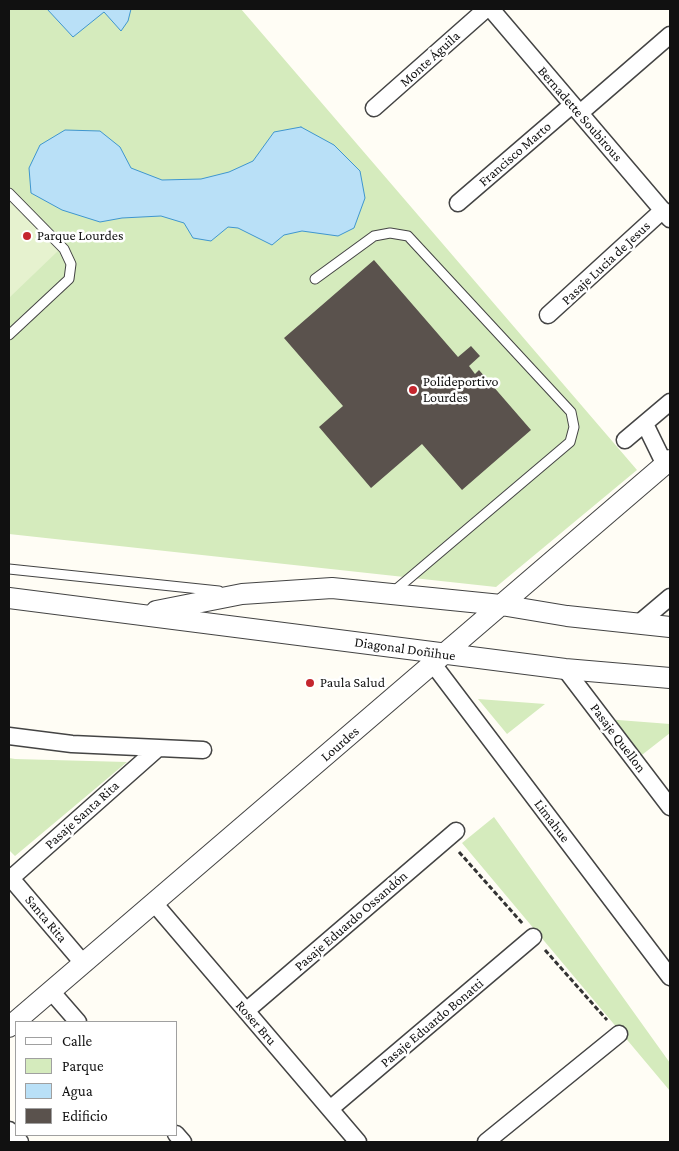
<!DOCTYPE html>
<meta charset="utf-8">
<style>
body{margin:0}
#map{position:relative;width:679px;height:1151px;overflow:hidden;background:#fffdf5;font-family:"Crimson Pro",serif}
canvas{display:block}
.frame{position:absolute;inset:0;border:10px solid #111;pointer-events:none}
.legend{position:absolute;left:15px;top:1021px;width:162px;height:115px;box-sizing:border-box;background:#fff;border:1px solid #a0a0a0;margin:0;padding:6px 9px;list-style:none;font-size:15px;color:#111}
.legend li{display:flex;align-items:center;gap:10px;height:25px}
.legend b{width:25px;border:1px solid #a0a0a0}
</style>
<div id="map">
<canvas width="679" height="1151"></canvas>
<div class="frame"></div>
<ul class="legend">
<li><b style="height:6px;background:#fff"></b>Calle</li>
<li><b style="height:14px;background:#d5ebbd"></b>Parque</li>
<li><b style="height:14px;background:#b9e0f7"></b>Agua</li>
<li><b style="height:14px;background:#5a524d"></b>Edificio</li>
</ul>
</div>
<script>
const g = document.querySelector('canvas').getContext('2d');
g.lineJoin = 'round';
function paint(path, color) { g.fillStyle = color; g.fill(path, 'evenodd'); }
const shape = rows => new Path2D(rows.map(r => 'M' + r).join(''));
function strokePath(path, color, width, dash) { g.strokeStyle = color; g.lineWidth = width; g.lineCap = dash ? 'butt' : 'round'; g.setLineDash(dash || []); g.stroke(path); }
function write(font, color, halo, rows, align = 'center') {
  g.font = font + ' "Crimson Pro",serif'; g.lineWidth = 5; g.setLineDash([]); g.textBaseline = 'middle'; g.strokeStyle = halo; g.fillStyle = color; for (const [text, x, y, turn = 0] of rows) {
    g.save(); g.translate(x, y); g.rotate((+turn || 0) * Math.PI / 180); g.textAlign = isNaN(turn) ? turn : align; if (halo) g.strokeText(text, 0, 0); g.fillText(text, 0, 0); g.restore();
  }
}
paint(shape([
 [9,9,241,9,637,470,496,587,9,534],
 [478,699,545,704,507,734],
 [605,719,670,724,670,733,638,758],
 [9,758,15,759,127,762,15,856,9,850],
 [494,817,670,1063,670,1091,462,843]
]), '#d5ebbd');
paint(shape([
 [9,197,59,250,9,298]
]), '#e6f2cf');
const water = shape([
 [47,9,131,9,128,21,121,31,104,12,73,37,47,9],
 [301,127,334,145,360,171,365,198,354,228,338,236,302,231,284,235,272,245,238,228,228,227,211,241,193,238,184,223,161,216,122,218,100,222,62,210,31,193,29,168,40,145,65,130,100,131,120,147,131,168,162,180,201,179,229,172,253,161,274,132,301,127]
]);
paint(water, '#b9e0f7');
strokePath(water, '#3f96cf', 1);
paint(shape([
 [374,260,458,357,471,346,480,356,469,366,475,374,479,370,531,430,462,490,422,444,371,488,319,427,343,406,284,338]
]), '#5a524d');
const service = shape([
 [9,193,64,249,71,264,69,279,9,335],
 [315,279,374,236,390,233,408,236,571,412,574,427,570,442,393,592],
 [9,569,219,591]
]);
const minor = shape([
 [491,9,670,219],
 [374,108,486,9],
 [580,113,670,35],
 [458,203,572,105],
 [548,315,663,210],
 [645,424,665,465],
 [625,440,670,402],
 [638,624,670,597],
 [433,664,670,977],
 [565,669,670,807],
 [9,736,72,744,203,750],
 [9,876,83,963],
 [9,880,156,750],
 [154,903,358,1142],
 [51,991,78,1022],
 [246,1011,456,831],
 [330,1109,533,937],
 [9,1130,20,1142],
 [176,1134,183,1142],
 [486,1142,619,1034]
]);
const tertiary = shape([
 [9,598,565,669,670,678],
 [156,611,242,594,332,588,501,605,567,616,670,627],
 [9,1027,670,460]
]);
strokePath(service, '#444', 11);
strokePath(minor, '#444', 19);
strokePath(tertiary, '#444', 22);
strokePath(shape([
 [459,852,523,924],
 [545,950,607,1020]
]), '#333', 3, [5, 2.5]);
strokePath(service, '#fff', 9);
strokePath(minor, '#fff', 16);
strokePath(tertiary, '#fff', 20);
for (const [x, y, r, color] of [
 [27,236,5,"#c4262e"],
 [413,390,5,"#c4262e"],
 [310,683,5,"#c4262e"]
]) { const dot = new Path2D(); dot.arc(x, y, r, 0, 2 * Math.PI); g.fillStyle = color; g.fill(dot); strokePath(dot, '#fff', 2); }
write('14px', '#111', '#fff', [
 ["Monte Águila",430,59,-42],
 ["Bernadette Soubirous",580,114,49],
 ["Francisco Marto",515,154,-41],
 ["Pasaje Lucia de Jesus",606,263,-43],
 ["Diagonal Doñihue",405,649,8],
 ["Pasaje Quellon",618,738,53],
 ["Lourdes",340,744,-41],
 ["Pasaje Santa Rita",82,815,-42],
 ["Limahue",552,821,53],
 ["Santa Rita",46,919,50],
 ["Pasaje Eduardo Ossandón",351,921,-41],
 ["Roser Bru",256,1023,49],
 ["Pasaje Eduardo Bonatti",432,1023,-40]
]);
write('14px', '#111', '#fff', [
 ["Parque Lourdes",37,236],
 ["Polideportivo",423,382],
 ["Lourdes",423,398],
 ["Paula Salud",320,683]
], 'left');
</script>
